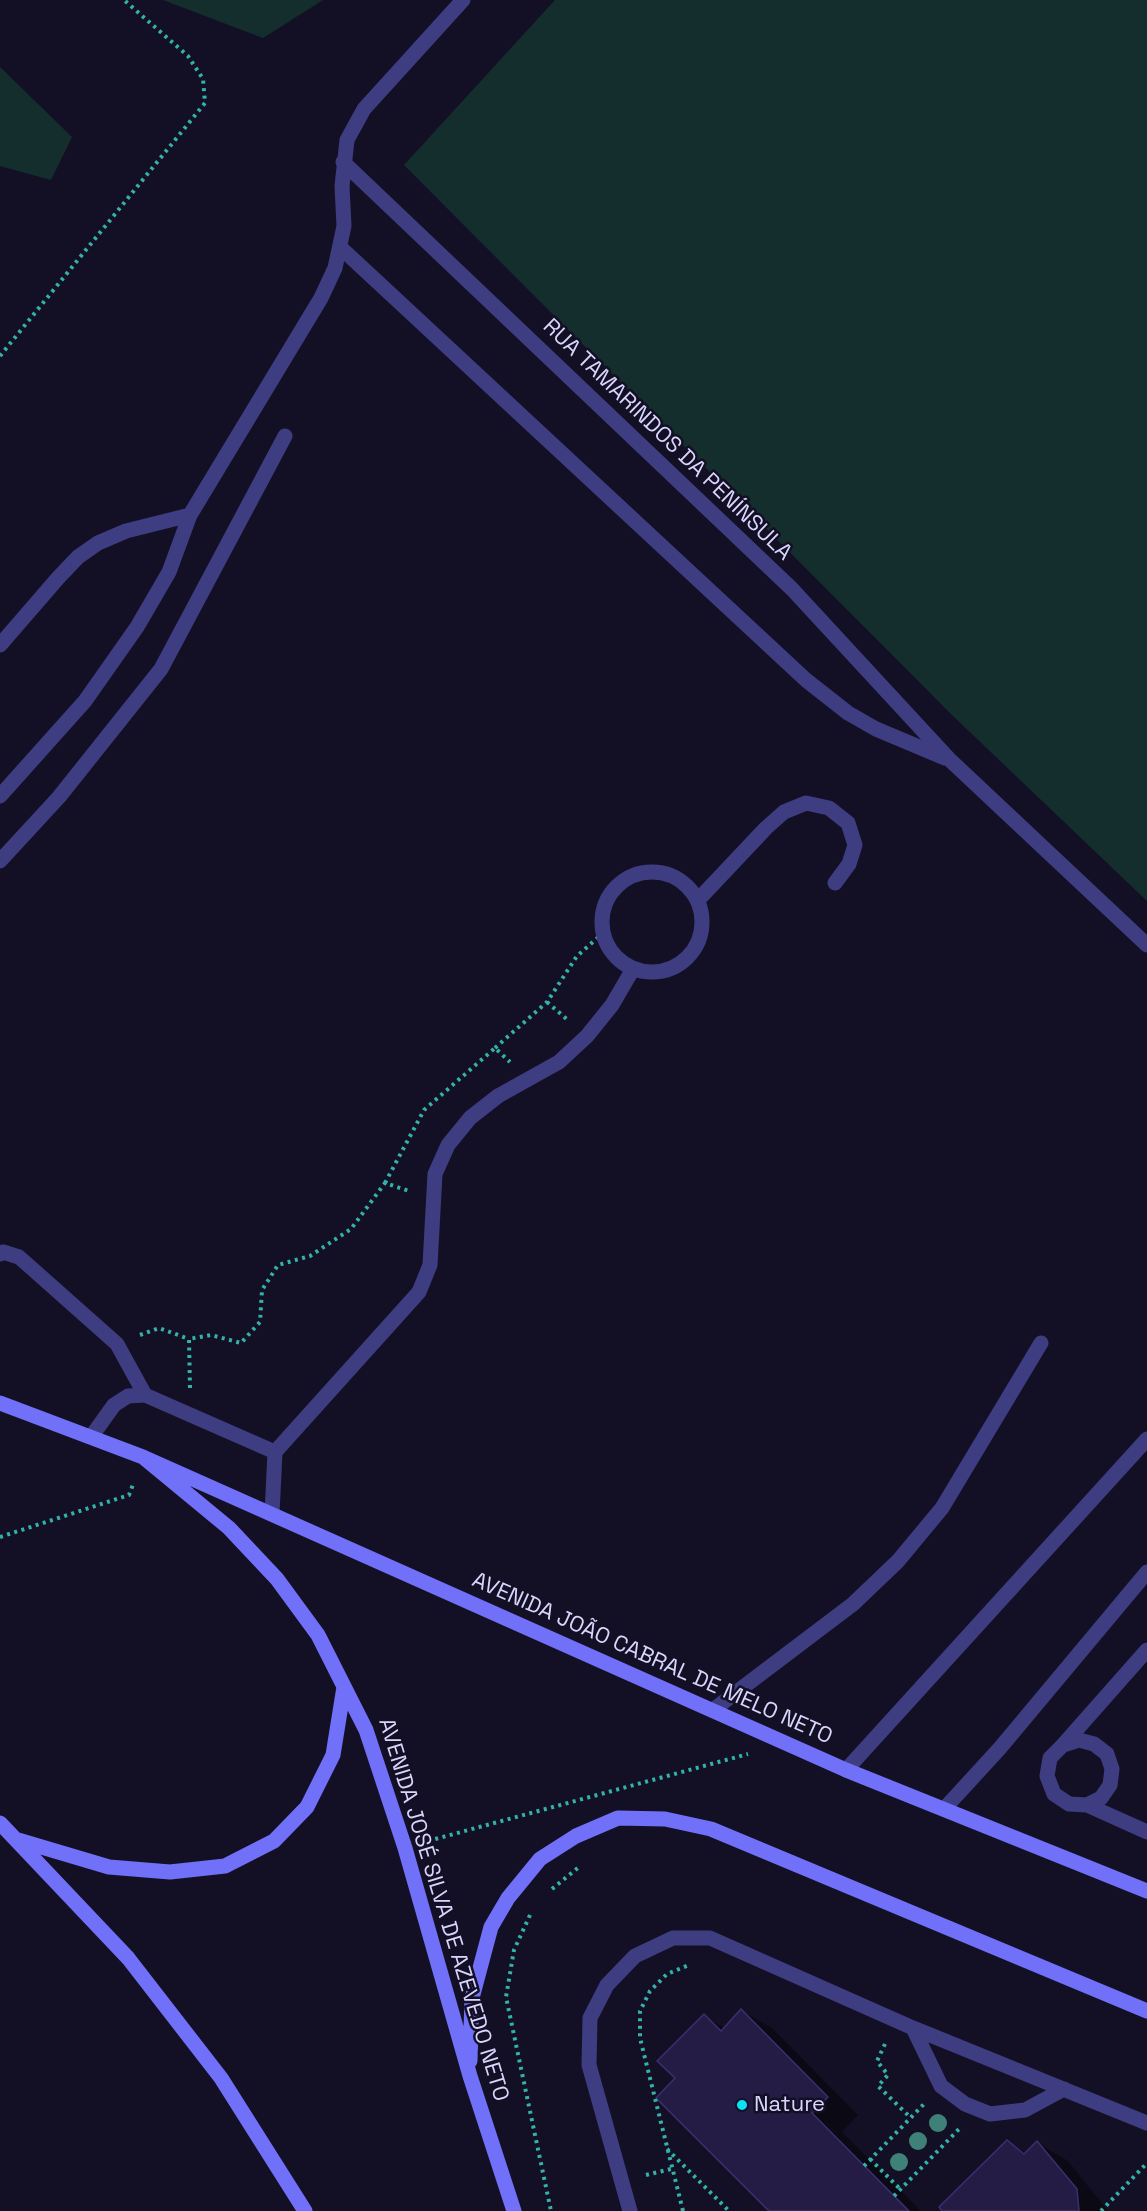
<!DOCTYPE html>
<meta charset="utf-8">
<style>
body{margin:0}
canvas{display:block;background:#131025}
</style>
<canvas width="1147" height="2211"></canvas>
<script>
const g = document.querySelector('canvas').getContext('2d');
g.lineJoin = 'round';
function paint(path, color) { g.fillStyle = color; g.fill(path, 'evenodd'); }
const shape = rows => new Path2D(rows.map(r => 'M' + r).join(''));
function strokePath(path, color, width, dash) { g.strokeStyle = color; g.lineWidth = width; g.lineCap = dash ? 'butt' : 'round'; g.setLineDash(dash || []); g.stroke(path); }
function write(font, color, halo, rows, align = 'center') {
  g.font = font + ' "Space Grotesk",sans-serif'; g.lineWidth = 5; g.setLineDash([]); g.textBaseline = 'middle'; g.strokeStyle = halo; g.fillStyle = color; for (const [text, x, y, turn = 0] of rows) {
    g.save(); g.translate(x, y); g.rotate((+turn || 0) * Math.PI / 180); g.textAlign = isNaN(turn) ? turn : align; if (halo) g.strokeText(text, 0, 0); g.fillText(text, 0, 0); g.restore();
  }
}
paint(shape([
 [163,0,323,0,263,38],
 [555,0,1147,0,1147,901,952,715,404,165],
 [0,67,72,137,51,180,0,166]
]), '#132e2d');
paint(shape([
 [742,2011,772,2028,858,2115,842,2132,921,2211,771,2211,677,2078,704,2016,725,2028],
 [1007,2142,1027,2153,1037,2143,1068,2161,1108,2211,944,2211]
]), '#0007');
const building = shape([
 [741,2009,828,2097,812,2113,909,2211,769,2211,656,2098,675,2078,657,2061,704,2014,721,2031,741,2009],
 [1007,2140,1024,2154,1037,2141,1077,2189,1079,2211,942,2211,939,2207,1007,2140]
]);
paint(building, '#241c45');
strokePath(building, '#3b2f70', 1.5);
strokePath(shape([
 [0,356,205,103,203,79,188,56,124,0],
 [547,1002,569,1021],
 [495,1048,547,1002,577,956,603,933],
 [385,1183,424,1110,495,1048,510,1062],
 [140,1335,159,1328,189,1339],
 [190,1388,189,1339,211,1335,241,1343,260,1322,262,1290,278,1265,310,1256,351,1229,385,1183,409,1191],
 [0,1537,129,1495,134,1482],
 [428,1841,748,1754],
 [552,1889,579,1867],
 [530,1915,514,1950,506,1997,551,2211],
 [885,2044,877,2061,888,2075,878,2086,911,2118],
 [667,2149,729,2211],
 [870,2159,900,2189],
 [864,2166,924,2104],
 [646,2175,671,2169],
 [894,2196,960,2128],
 [683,2211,640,2038,640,2011,650,1991,667,1974,689,1965],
 [1101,2211,1147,2163]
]), '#34b2a9', 4, [3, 4.5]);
strokePath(shape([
 [0,861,59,797,161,669,285,436],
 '602 922a50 50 0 1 1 100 0a50 50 0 1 1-100 0Z',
 [698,900,766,828,784,812,806,803,829,808,848,823,855,845,849,864,835,883],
 [0,1254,3,1252,19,1257,117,1344,145,1395],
 [91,1437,114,1405,128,1396,145,1395,275,1452],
 [272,1514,275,1452,419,1292,430,1265,435,1174,448,1145,470,1118,498,1096,559,1062,587,1036,612,1005,633,969],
 [713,1710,853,1604,898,1561,942,1508,1041,1343],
 [1063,1745,1147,1650],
 [1087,1805,1101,1798,1110,1785,1112,1769,1107,1754,1094,1744,1079,1740,1063,1745,1050,1758,1047,1776,1054,1794,1069,1804,1087,1805,1147,1832],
 [913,2028,941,2086,965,2104,990,2114,1025,2110,1064,2089],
 [630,2211,589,2065,590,2018,607,1985,635,1956,673,1938,710,1938,913,2028,1147,2123]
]), '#3e3d82', 15);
strokePath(shape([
 [343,162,792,589,950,760,1147,945],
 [341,248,806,680,848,713,876,729,945,758],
 [0,645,58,578,78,557,98,543,126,531,190,515],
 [0,796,85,701,137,627,169,572,190,515,321,298,335,268,344,226,342,186,347,140,364,109,463,0],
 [846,1770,1147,1439],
 [945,1808,1000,1748,1147,1572]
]), '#3e3d82', 15);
strokePath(shape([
 [0,1403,143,1457,229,1528,277,1579,318,1635,366,1730,405,1848,470,2076,514,2211],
 [143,1457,846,1770,1147,1891],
 [0,1823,128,1958,221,2078,305,2211],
 [18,1840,109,1867,170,1872,225,1866,274,1841,307,1807,333,1755,344,1687],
 [470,2061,472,1998,491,1927,508,1898,540,1859,576,1836,618,1818,665,1819,711,1829,1147,2011]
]), '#7170f9', 15);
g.fillStyle = '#3f8078';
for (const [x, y] of [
 [938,2123],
 [918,2141],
 [899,2162]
]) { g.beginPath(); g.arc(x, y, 9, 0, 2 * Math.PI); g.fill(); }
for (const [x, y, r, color] of [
 [742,2105,6,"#0ae1f5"]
]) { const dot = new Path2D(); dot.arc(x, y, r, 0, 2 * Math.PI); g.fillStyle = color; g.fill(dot); strokePath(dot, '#131025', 2); }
write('22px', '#d9d5fd', '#131025', [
 ["RUA TAMARINDOS DA PENÍNSULA",667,440,44],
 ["AVENIDA JOÃO CABRAL DE MELO NETO",652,1659,24],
 ["AVENIDA JOSÉ SILVA DE AZEVEDO NETO",443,1910,73]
]);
write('22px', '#d9d5fd', '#131025', [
 ["Nature",754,2105]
], 'left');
</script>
